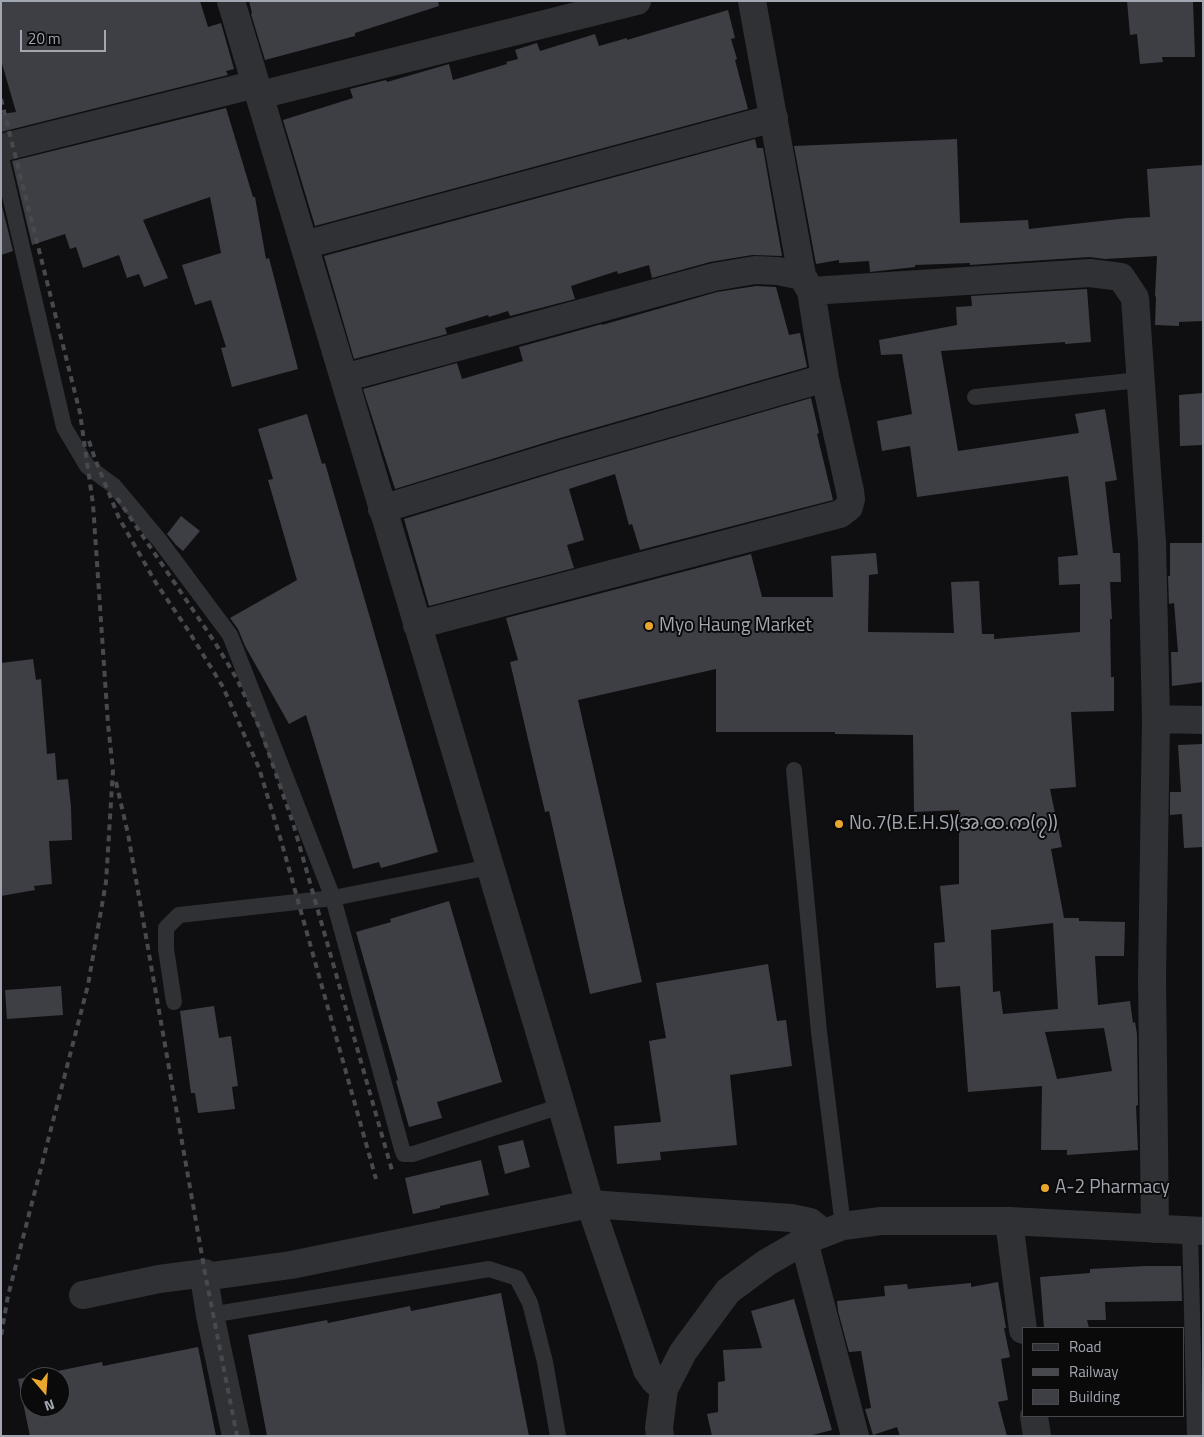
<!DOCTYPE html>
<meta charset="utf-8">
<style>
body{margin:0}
#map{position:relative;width:1204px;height:1437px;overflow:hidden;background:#0f0f11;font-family:"Titillium Web",sans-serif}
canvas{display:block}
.frame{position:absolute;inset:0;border:2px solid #a1a6b1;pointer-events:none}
.legend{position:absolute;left:1022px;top:1327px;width:162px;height:90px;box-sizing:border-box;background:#0a0a0b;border:1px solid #46484d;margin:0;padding:6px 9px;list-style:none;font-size:15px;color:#a1a6b1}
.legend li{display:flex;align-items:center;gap:10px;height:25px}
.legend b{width:25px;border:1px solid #46484d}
.north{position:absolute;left:20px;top:1367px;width:50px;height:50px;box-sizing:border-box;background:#0a0a0b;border:1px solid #46484d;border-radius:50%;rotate:162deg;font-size:14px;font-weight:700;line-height:20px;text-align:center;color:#a1a6b1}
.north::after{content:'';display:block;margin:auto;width:18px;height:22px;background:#eaa72d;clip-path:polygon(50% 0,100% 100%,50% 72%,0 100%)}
.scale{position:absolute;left:20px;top:30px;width:86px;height:22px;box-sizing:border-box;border:2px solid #a1a6b1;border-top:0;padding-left:6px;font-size:15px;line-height:18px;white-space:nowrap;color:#a1a6b1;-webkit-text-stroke:4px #0a0a0b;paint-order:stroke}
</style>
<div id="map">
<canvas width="1204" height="1437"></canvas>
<div class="frame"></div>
<ul class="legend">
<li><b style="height:6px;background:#303135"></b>Road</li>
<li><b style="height:6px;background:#47494e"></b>Railway</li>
<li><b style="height:14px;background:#3e3f44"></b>Building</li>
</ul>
<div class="north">N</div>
<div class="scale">20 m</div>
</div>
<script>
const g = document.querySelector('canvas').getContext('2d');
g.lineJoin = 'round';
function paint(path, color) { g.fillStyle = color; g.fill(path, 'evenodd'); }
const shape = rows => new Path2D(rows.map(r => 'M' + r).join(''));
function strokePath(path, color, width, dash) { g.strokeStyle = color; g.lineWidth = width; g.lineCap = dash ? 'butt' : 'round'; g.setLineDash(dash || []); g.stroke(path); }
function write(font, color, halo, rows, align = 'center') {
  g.font = font + ' "Titillium Web","Noto Sans Myanmar",sans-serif'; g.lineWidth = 4; g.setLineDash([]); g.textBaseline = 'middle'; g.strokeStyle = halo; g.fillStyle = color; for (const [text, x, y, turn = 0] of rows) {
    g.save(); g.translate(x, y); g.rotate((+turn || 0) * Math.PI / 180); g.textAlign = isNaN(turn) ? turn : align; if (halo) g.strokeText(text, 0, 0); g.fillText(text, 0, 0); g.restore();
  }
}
paint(shape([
 [1,1,200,1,208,27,221,23,234,69,226,71,228,75,1,132,1,114,16,112,1,60],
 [249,1,438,1,439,6,355,33,355,36,265,60,251,14,252,13],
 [1127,1,1193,1,1195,57,1162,57,1163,62,1140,64,1137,34,1130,35],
 [728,10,735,38,731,39,737,59,735,60,748,109,315,226,283,120,353,98,350,89,386,80,387,82,449,64,453,80,507,64,506,62,518,59,515,50,537,43,540,51,595,34,599,46,627,38,627,40],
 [226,108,253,197,255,197,266,259,269,258,298,369,232,387,221,348,226,347,211,300,195,305,182,265,221,253,210,197,143,220,168,278,144,287,139,274,127,278,119,255,83,268,76,247,70,249,65,234,32,245,12,161],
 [755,139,757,148,763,148,782,256,752,255,710,262,652,278,649,265,618,274,617,271,571,286,575,299,510,316,508,311,489,317,488,315,445,328,447,334,354,359,324,256],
 [957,139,960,223,1028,220,1029,229,1128,218,1150,217,1147,169,1203,165,1203,321,1179,322,1179,326,1155,325,1156,297,1155,296,1157,256,1105,259,1089,257,970,265,970,263,915,265,915,267,870,272,869,261,839,263,839,260,816,264,794,146],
 [1,202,13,251,1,255],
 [756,286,776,287,789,335,800,333,807,367,560,438,395,489,363,389,457,363,462,379,523,361,519,347,602,324,602,325,717,292],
 [1087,289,1091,342,1065,344,1065,342,941,351,958,451,1079,433,1075,414,1105,409,1117,480,1105,482,1113,553,1120,553,1121,582,1110,582,1112,619,1110,619,1111,677,1114,677,1114,711,1071,712,1076,787,1050,789,1062,847,1051,849,1064,918,1079,918,1079,921,1125,922,1124,956,1095,956,1098,1005,1130,1001,1133,1023,1135,1022,1137,1034,1138,1105,1136,1106,1138,1150,1067,1155,1067,1150,1041,1150,1042,1086,968,1092,960,986,936,988,934,943,945,942,940,886,959,884,959,810,914,812,913,735,835,734,835,732,716,732,716,669,578,700,642,982,590,994,549,811,545,812,510,662,518,660,506,618,751,554,762,597,833,597,831,556,876,553,878,574,869,575,868,632,954,633,951,582,979,581,982,634,994,634,994,639,1080,632,1080,584,1059,585,1058,557,1078,555,1068,476,917,497,910,446,882,451,877,421,912,414,902,354,881,355,879,340,957,325,956,307,972,306,971,296],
 [1053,923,1058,1009,1003,1014,1000,991,993,992,991,930],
 [1104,1028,1112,1071,1057,1079,1045,1032],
 [1203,393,1203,445,1180,446,1179,395],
 [811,398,819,433,817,434,833,500,640,550,632,524,629,525,615,474,569,489,584,540,567,545,574,568,429,606,404,519,569,468],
 [307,414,322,464,325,463,438,852,381,868,379,862,353,869,306,715,289,724,245,646,238,629,230,618,297,580,268,480,273,479,258,429],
 [181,516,200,531,183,551,176,545,167,534],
 [1170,543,1203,543,1203,682,1172,686,1171,652,1178,652,1174,603,1169,604,1168,576,1170,576],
 [33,659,36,680,41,679,47,754,55,753,57,780,68,779,71,807,72,840,49,841,52,884,34,886,35,890,1,896,1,663],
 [1203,744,1203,847,1184,848,1182,814,1170,815,1170,792,1181,792,1178,745],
 [449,901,502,1082,437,1102,442,1118,409,1127,396,1081,398,1080,356,932,391,922,390,919],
 [768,964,777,1021,786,1020,792,1066,730,1075,737,1145,660,1152,661,1160,617,1164,614,1126,661,1122,649,1041,666,1038,656,983],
 [61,986,63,1015,7,1019,5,990],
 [214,1006,219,1038,231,1036,238,1086,232,1087,235,1109,198,1113,195,1093,191,1093,180,1011],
 [523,1140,530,1167,505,1174,498,1146],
 [481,1160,489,1195,440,1206,440,1208,413,1214,405,1178],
 [1145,1266,1181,1266,1182,1301,1105,1302,1106,1320,1087,1320,1089,1328,1044,1328,1040,1277,1090,1273,1090,1269],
 [998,1282,1006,1328,1004,1328,1010,1357,1001,1359,1008,1400,998,1402,1007,1436,900,1436,897,1427,873,1435,865,1409,871,1408,861,1351,849,1352,838,1311,837,1301,885,1296,884,1286,907,1284,908,1289,971,1283,971,1287],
 [501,1293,529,1436,267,1436,248,1335,327,1320,328,1323,410,1306,411,1311],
 [794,1299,832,1430,809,1436,712,1436,707,1414,718,1412,718,1382,725,1381,723,1350,762,1348,751,1311],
 [198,1347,216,1436,30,1436,18,1379,102,1362,103,1366],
 [30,1377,60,1377,60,1407,30,1407]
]), '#3e3f44');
strokePath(shape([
 [1,157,64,427,87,466,114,486,160,541,230,635,333,898,490,867],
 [975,397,1140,380],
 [794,770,819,1032,843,1226],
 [174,1002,166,949,166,928,179,915,333,898,402,1149,404,1154,413,1154,561,1106],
 [1190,1230,1195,1436],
 [210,1315,489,1269,517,1278,530,1303,545,1362,558,1436]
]), '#303135', 16);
strokePath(shape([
 [231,1,548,1060,590,1204,647,1370,654,1380,664,1389],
 [260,95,637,1],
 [1,148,256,84],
 [304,245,774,118],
 [811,291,1090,273,1121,277,1135,298,1152,543,1156,719,1152,978,1155,1229],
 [344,378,714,277,755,270,778,271,802,276],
 [382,509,565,453,825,378],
 [417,625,840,514,849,507,851,499,850,491,825,378,811,291,802,276,752,1],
 [1156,719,1203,720],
 [1009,1221,1023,1330],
 [804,1241,855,1436],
 [204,1277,210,1315,236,1436],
 [83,1295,159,1279,205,1273,204,1277,291,1265,590,1204,791,1218,810,1222,824,1233],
 [1034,1416,1037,1436]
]), '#303135', 28);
strokePath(shape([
 [660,1436,659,1428,664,1389,683,1352,728,1291,766,1263,804,1241,843,1226,881,1221,1009,1221,1203,1231]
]), '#303135', 28);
strokePath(shape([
 [1,99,80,413,93,504,108,724,113,770,106,882,88,985,8,1296,1,1336],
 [89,441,95,459,119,518,156,583,188,630,223,687,259,768,282,844,376,1179],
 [117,498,214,641,237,679,261,731,293,823,393,1174],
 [116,782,128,834,205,1273,237,1436]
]), '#47494e', 4, [6, 5]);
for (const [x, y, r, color] of [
 [649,626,5,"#eaa72d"],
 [839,824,5,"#eaa72d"],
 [1045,1188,5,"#eaa72d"]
]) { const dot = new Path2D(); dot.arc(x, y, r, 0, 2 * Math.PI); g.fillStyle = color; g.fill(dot); strokePath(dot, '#0a0a0b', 2); }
write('19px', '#a1a6b1', '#0a0a0b', [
 ["Myo Haung Market",659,626],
 ["No.7(B.E.H.S)(အ.ထ.က(၇))",849,824],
 ["A-2 Pharmacy",1055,1188]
], 'left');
</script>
